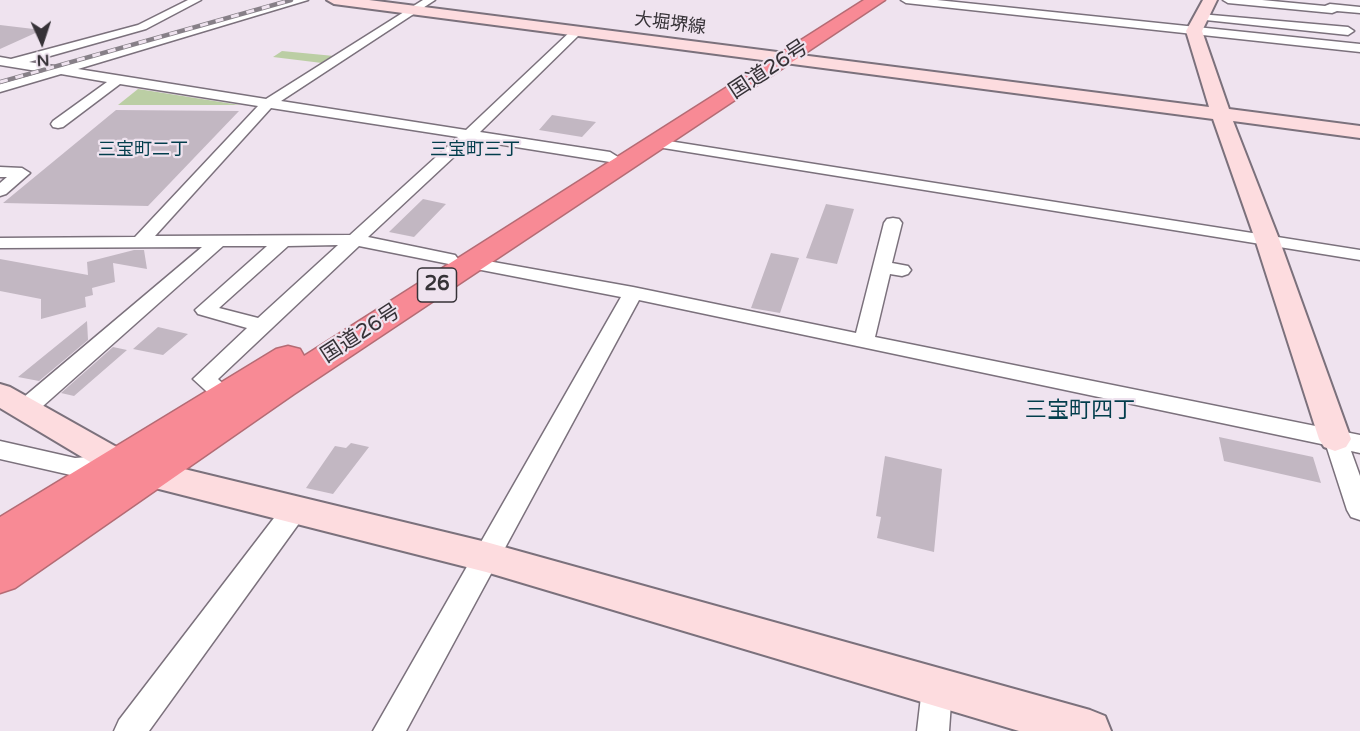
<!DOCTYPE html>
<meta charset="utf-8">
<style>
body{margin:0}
#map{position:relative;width:1360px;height:731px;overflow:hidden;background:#efe3ef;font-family:"Varela Round",sans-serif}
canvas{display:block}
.north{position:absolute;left:12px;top:12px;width:60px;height:60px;-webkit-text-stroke:4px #efe3ef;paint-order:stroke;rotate:177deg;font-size:16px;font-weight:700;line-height:24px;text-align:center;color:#363237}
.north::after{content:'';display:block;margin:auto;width:21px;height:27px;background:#363237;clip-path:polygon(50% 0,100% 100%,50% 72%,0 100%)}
</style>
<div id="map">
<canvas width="1360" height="731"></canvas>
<div class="north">N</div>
</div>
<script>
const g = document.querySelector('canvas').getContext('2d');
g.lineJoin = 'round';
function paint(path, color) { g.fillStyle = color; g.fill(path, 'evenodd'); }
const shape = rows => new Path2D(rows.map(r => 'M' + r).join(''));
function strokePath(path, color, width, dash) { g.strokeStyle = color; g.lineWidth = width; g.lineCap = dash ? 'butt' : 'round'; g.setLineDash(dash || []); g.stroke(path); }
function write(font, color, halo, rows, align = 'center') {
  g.font = font + ' "Varela Round","Noto Sans JP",sans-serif'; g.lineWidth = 4.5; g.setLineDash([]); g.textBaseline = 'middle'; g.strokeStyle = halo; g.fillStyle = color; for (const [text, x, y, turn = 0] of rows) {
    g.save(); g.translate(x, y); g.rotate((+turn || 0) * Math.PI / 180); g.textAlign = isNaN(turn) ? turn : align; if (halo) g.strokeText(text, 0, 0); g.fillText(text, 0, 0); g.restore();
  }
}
paint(shape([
 [282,51,334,56,322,63,273,57],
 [138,89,240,105,118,105]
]), '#bbcea4');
paint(shape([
 [0,25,42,30,0,49],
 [116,110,239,111,148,206,3,203],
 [552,115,596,122,582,137,539,130],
 [423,199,446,204,414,237,389,232],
 [826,204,854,209,837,264,806,258],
 [134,250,144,250,147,269,113,263,115,282,92,288,93,295,85,297,86,307,41,319,41,299,0,291,0,259,88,275,87,262],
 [771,253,799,258,780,313,751,308],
 [87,321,88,340,39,381,18,377],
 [158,327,188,334,163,355,133,349],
 [113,347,127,350,74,396,61,393],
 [1219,437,1313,457,1321,483,1224,461],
 [351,443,369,447,333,494,306,488,335,446,346,448],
 [885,456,942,469,934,552,877,538,881,517,876,516]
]), '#c2b7c2');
const street = shape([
 [188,0,201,0,146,29,29,62,60,67,291,0,308,0,78,69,266,99,423,0,435,0,281,101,466,130,573,29,577,27,581,29,581,33,480,132,610,152,618,157,610,162,472,140,368,237,455,255,458,259,455,263,449,264,359,246,218,379,235,395,232,400,224,403,216,400,193,379,247,328,198,314,195,310,267,246,223,246,34,414,26,416,18,414,15,408,18,402,202,247,0,248,0,238,135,237,258,106,120,84,63,127,58,128,53,127,51,124,53,121,107,82,61,74,0,92,0,84,43,72,0,65,0,57,11,59,138,25,188,0],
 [271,108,458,137,350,235,155,236,271,108],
 [338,245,258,318,219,308,288,246,338,245],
 [901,0,937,0,1360,44,1360,52,906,3,901,0],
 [1223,0,1262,0,1325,6,1330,4,1360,7,1360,13,1337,11,1332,13,1228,3,1223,0],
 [1200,14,1348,27,1354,31,1348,35,1196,19,1194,17,1200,14],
 [656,139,1360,250,1360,260,651,146,649,143,651,140,656,139],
 [0,167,22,168,30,173,6,194,0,196,0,183,7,177,0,177,0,167],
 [893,218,899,219,902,223,892,263,908,266,911,270,908,274,902,276,890,274,875,337,1360,435,1360,453,1351,451,1360,476,1360,520,1351,517,1347,510,1326,445,639,300,406,731,373,731,621,297,471,268,465,267,462,263,465,259,471,258,633,287,856,333,884,223,887,219,893,218],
 [0,441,75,458,111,455,119,458,123,464,119,470,111,473,75,476,0,459,0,441],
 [296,498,305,501,308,508,305,515,149,731,114,731,119,720,287,501,296,498],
 [937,673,948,678,952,688,949,731,917,731,922,688,926,678,937,673]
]);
const secondary = shape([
 [327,0,369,0,1209,107,1186,31,1203,0,1217,0,1202,31,1229,109,1360,126,1360,138,1233,121,1279,239,1351,439,1346,447,1335,451,1324,447,1319,439,1255,239,1213,119,334,4,327,0],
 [0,384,10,387,129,454,151,461,486,542,1090,710,1105,716,1111,731,1019,731,486,572,151,487,107,472,0,408,0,384]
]);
const highway = shape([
 [864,0,885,0,294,394,15,588,0,593,0,517,276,349,288,346,300,349,304,356,864,0]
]);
strokePath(street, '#7b717c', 3);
strokePath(secondary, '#7b717c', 4);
strokePath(highway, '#b46b74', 3);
paint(street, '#fff');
paint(secondary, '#fddcdf');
paint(highway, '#f88a95');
const rail = shape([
 [0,82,291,0]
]);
strokePath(rail, '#878088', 4.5);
strokePath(rail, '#efe3ef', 3, [8]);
write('18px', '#363237', '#efe3ef', [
 ["大堀堺線",670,24,7]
]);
write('18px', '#023d4c', '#efe3ef', [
 ["三宝町二丁",143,150],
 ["三宝町三丁",475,150]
]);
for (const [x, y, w] of [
 [437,285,39]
]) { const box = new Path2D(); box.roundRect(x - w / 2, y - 17, w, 34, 4.5); g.fillStyle = '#efe3ef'; g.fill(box); strokePath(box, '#363237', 1.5); }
write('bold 20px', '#363237', null, [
 ["26",437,285]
]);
write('21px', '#363237', '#efe3ef', [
 ["国道26号",769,70,-33],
 ["国道26号",361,334,-33]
]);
write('22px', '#023d4c', '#efe3ef', [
 ["三宝町四丁",1080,411]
]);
</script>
